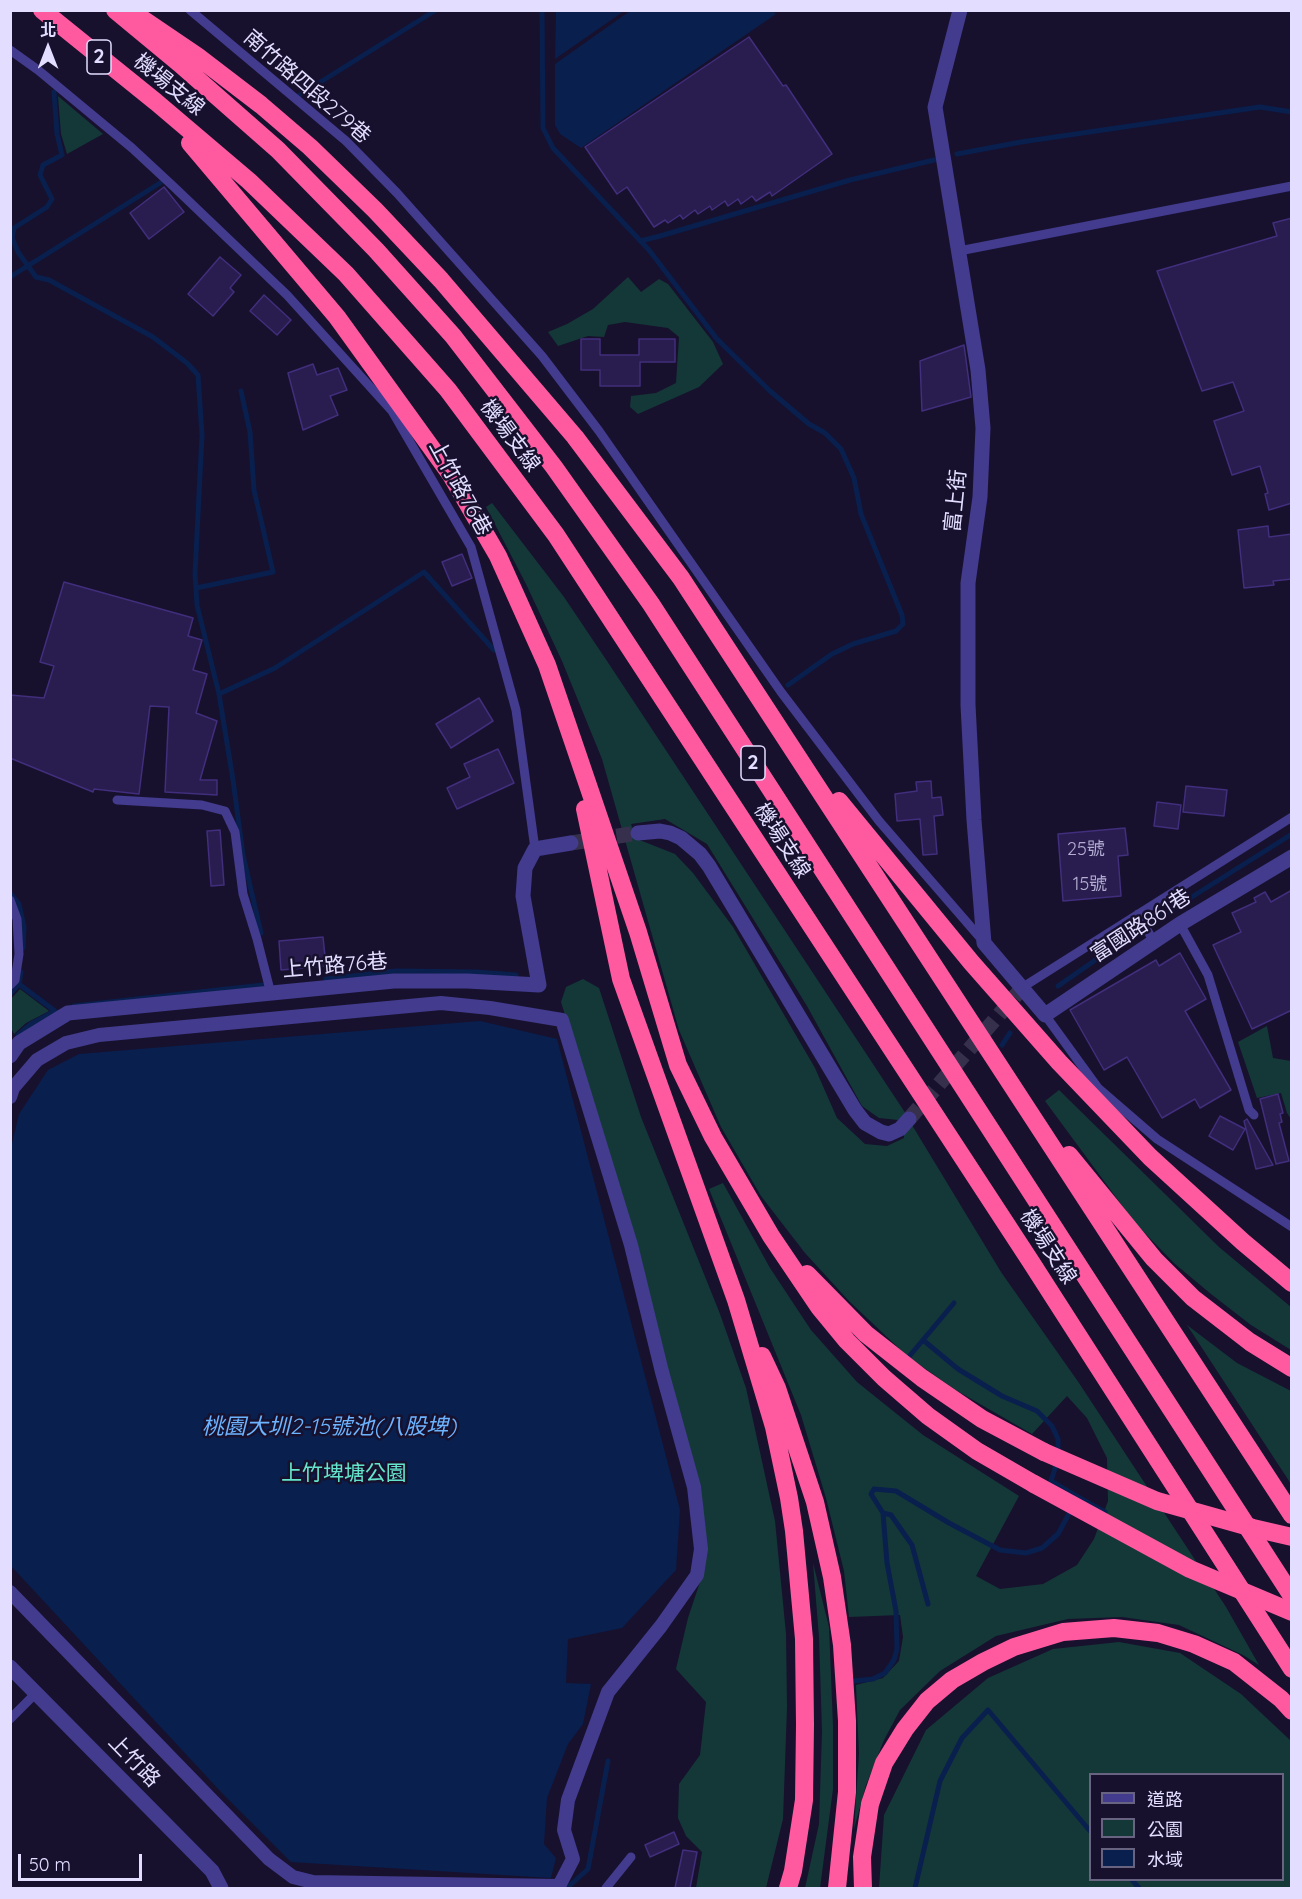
<!DOCTYPE html>
<meta charset="utf-8">
<style>
body{margin:0}
#map{position:relative;width:1302px;height:1899px;overflow:hidden;background:#17112e;font-family:Quicksand,"Noto Sans TC",sans-serif}
canvas{display:block}
.frame{position:absolute;inset:0;border:12px solid #e3deff;pointer-events:none}
.legend{position:absolute;left:1089px;top:1773px;width:195px;height:108px;box-sizing:border-box;background:#17112e;border:2px solid #696382;margin:0;padding:8px 10px;list-style:none;font-size:18px;color:#e3deff}
.legend li{display:flex;align-items:center;gap:12px;height:30px}
.legend b{width:30px;border:2px solid #696382}
.north{position:absolute;left:18px;top:18px;width:60px;height:60px;-webkit-text-stroke:4px #17112e;paint-order:stroke;rotate:0deg;font-size:16px;font-weight:700;line-height:24px;text-align:center;color:#e3deff}
.north::after{content:'';display:block;margin:auto;width:21px;height:27px;background:#e3deff;clip-path:polygon(50% 0,100% 100%,50% 72%,0 100%)}
.scale{position:absolute;left:18px;top:1854px;width:124px;height:27px;box-sizing:border-box;border:3px solid #e3deff;border-top:0;padding-left:8px;font-size:18px;line-height:21px;white-space:nowrap;color:#e3deff;-webkit-text-stroke:4px #17112e;paint-order:stroke}
</style>
<div id="map">
<canvas width="1302" height="1899"></canvas>
<div class="frame"></div>
<ul class="legend">
<li><b style="height:8px;background:#423b8e"></b>道路</li>
<li><b style="height:16px;background:#143838"></b>公園</li>
<li><b style="height:16px;background:#091f4e"></b>水域</li>
</ul>
<div class="north">北</div>
<div class="scale">50 m</div>
</div>
<script>
const g = document.querySelector('canvas').getContext('2d');
g.lineJoin = 'round';
function paint(path, color) { g.fillStyle = color; g.fill(path, 'evenodd'); }
const shape = rows => new Path2D(rows.map(r => 'M' + r).join(''));
function strokePath(path, color, width, dash) { g.strokeStyle = color; g.lineWidth = width; g.lineCap = dash ? 'butt' : 'round'; g.setLineDash(dash || []); g.stroke(path); }
function write(font, color, halo, rows, align = 'center') {
  g.font = font + ' Quicksand,"Noto Sans TC",sans-serif'; g.lineWidth = 5; g.setLineDash([]); g.textBaseline = 'middle'; g.strokeStyle = halo; g.fillStyle = color; for (const [text, x, y, turn = 0] of rows) {
    g.save(); g.translate(x, y); g.rotate((+turn || 0) * Math.PI / 180); g.textAlign = isNaN(turn) ? turn : align; if (halo) g.strokeText(text, 0, 0); g.fillText(text, 0, 0); g.restore();
  }
}
paint(shape([
 [58,96,103,134,67,154,61,134],
 [628,277,641,292,659,279,668,284,713,342,723,364,699,387,638,414,630,407,631,396,656,393,676,383,679,337,668,328,625,322,608,325,604,337,588,336,558,346,548,332,567,324,593,309],
 [492,503,564,597,607,661,906,1114,898,1120,879,1118,862,1106,807,1006,707,844,665,819,631,824,637,839,675,854,693,873,733,927,815,1068,837,1118,865,1144,887,1146,904,1138,904,1129,912,1125,1001,1272,1079,1383,1226,1607,1259,1665,1243,1655,1179,1625,1122,1617,1068,1619,996,1636,940,1671,900,1710,884,1740,866,1785,854,1829,859,1754,856,1685,883,1678,899,1661,903,1637,900,1615,849,1617,844,1571,826,1498,801,1415,709,1189,723,1183,770,1268,811,1330,857,1382,923,1435,1019,1496,976,1576,1000,1589,1043,1584,1077,1565,1094,1539,1108,1501,1107,1458,1087,1418,1067,1396,1032,1434,954,1389,906,1355,849,1301,805,1253,761,1196,721,1127,679,1030,602,759,562,661,526,584,486,507],
 [583,979,599,988,641,1117,720,1314,746,1388,775,1521,786,1634,787,1707,783,1819,766,1888,696,1888,702,1852,686,1836,678,1818,679,1784,700,1755,706,1702,676,1669,688,1618,705,1567,701,1501,579,1060,561,1002,566,987],
 [20,989,49,1011,26,1023,14,1034,11,1028,11,999],
 [1267,1026,1273,1058,1291,1061,1291,1119,1287,1113,1281,1093,1257,1098,1238,1042],
 [1059,1090,1219,1247,1291,1307,1291,1350,1251,1325,1211,1294,1175,1264,1135,1223,1045,1101],
 [1187,1325,1237,1363,1291,1391,1291,1484],
 [813,1563,829,1627,833,1726,833,1789,820,1888,805,1888,819,1824,822,1732,819,1637],
 [1119,1642,1180,1653,1241,1694,1291,1741,1291,1888,879,1888,884,1815,926,1730,988,1678,1053,1649],
 [1282,1774,1282,1880,1090,1880,1090,1774]
]), '#143838');
paint(shape([
 [772,10,776,14,581,148,560,134,555,125,555,64,630,11],
 [556,11,556,10,624,11,555,59],
 [480,1021,557,1039,680,1510,676,1570,622,1628,568,1639,566,1683,591,1684,583,1724,568,1744,547,1798,544,1844,556,1858,551,1878,291,1862,222,1793,11,1566,11,1148,19,1114,48,1070,79,1054]
]), '#091f4e');
strokePath(shape([
 [542,10,543,128,553,148,649,250,717,339,770,391,809,424,825,433,841,449,854,478,861,514,902,615,903,624,896,631,853,644,832,654,788,685],
 [54,92,57,134,62,155,43,165,40,175,52,199,47,207,14,228,12,238,18,252,36,277,49,280,153,337,187,363,198,375,202,435,195,574,197,605,219,694,233,780,243,855,261,933],
 [298,96,436,10],
 [957,154,1021,142,1260,107,1292,112],
 [640,241,660,236,850,180,934,160],
 [10,277,160,183],
 [196,588,273,572,254,490,250,432,241,391],
 [219,694,275,668,424,572,494,650],
 [10,893,19,904,24,927,23,948],
 [1152,922,1292,834],
 [326,979,396,971,476,972,516,975],
 [1058,986,1136,932],
 [10,994,19,984,21,972],
 [74,1006,263,985],
 [18,1035,31,1024,55,1011,19,984],
 [1002,1045,1010,1033],
 [923,1340,958,1369,1002,1396,1037,1411,1052,1426,1058,1439,1058,1453],
 [907,1359,954,1303],
 [1057,1462,1051,1481,1078,1497],
 [883,1513,871,1494,874,1489,896,1491,949,1523,1000,1550,1026,1553,1042,1548,1058,1534,1078,1497,1105,1512],
 [854,1681,873,1679,885,1673,894,1660,897,1649,896,1611,887,1563,883,1513,891,1515,912,1545,928,1604],
 [1132,1880,1139,1888],
 [567,1888,588,1869,608,1761],
 [915,1888,940,1781,962,1738,988,1710,1090,1831]
]), '#091f4e', 5);
const building = shape([
 [749,37,783,86,786,85,832,154,772,196,770,192,756,201,752,196,741,204,738,199,728,206,725,201,712,210,710,206,698,214,695,210,683,219,680,215,668,223,665,220,654,227,627,187,617,194,585,147,749,37],
 [164,187,184,212,149,239,130,213,164,187],
 [1292,218,1292,503,1269,510,1265,494,1268,493,1260,466,1232,475,1214,421,1244,411,1233,382,1202,391,1157,271,1277,236,1273,223,1292,218],
 [220,257,241,275,230,288,234,292,213,316,188,294,220,257],
 [264,295,291,320,277,335,250,311,264,295],
 [581,339,600,339,600,355,639,355,639,339,675,339,675,362,640,362,640,386,600,386,600,370,581,370,581,339],
 [964,345,971,397,922,411,920,361,964,345],
 [313,364,317,375,338,368,347,390,330,396,338,415,303,430,288,373,313,364],
 [1268,526,1269,537,1292,534,1292,579,1273,581,1274,585,1244,588,1238,530,1268,526],
 [462,554,472,578,452,586,442,562,462,554],
 [64,582,193,618,188,636,202,640,193,670,207,674,196,713,217,721,200,780,217,780,217,795,165,792,169,707,150,706,139,794,94,789,93,792,10,758,10,695,44,698,54,666,40,662,64,582],
 [479,698,493,721,451,748,436,724,479,698],
 [498,749,514,783,457,809,447,788,470,777,464,764,498,749],
 [931,781,932,798,941,797,943,815,934,816,937,854,923,855,920,819,897,821,895,794,917,791,916,782,931,781],
 [1186,786,1227,790,1224,816,1183,812,1186,786],
 [1157,802,1181,805,1178,829,1154,826,1157,802],
 [1125,828,1128,855,1118,856,1121,896,1063,901,1058,834,1125,828],
 [220,830,224,885,211,886,207,831,220,830],
 [1292,890,1292,1010,1252,1029,1213,945,1241,932,1232,913,1256,902,1254,898,1265,892,1271,902,1292,890],
 [323,937,326,966,281,970,279,941,323,937],
 [1180,953,1206,999,1185,1011,1231,1090,1200,1108,1195,1099,1162,1118,1127,1057,1104,1070,1070,1010,1156,960,1159,966,1180,953],
 [1278,1094,1283,1113,1280,1114,1282,1122,1279,1123,1289,1161,1276,1164,1260,1099,1278,1094],
 [1220,1116,1245,1129,1233,1150,1209,1136,1220,1116],
 [1247,1119,1273,1165,1256,1169,1244,1121,1247,1119],
 [674,1832,679,1844,650,1857,645,1845,674,1832],
 [683,1850,697,1852,690,1888,675,1888,683,1850]
]);
paint(building, '#291c4f');
strokePath(building, '#412e7c', 1.5);
strokePath(shape([
 [571,843,638,833],
 [909,1119,1023,987]
]), '#36304d', 15, [15, 8]);
strokePath(shape([
 [190,10,346,141,397,193,542,356,599,431,781,692,879,821,983,941],
 [10,50,38,70,132,148,174,187,287,295,392,411,471,547,516,710,535,849],
 [959,251,1292,186],
 [117,800,202,805,225,811,235,832,243,894,257,939,271,994],
 [10,900,17,919,19,954,15,980,10,985],
 [1138,914,1154,942],
 [1180,924,1208,975,1249,1110,1254,1115],
 [1023,987,1292,817],
 [1045,1015,1098,1088,1157,1139,1292,1227],
 [10,1719,37,1692],
 [606,1888,631,1857]
]), '#423b8e', 9);
strokePath(shape([
 [10,1097,13,1088,37,1060,66,1043,99,1035,441,1003,490,1008,562,1020,631,1245,662,1372,694,1487,701,1549,697,1575,661,1626,608,1692,568,1800,564,1830,573,1859,559,1886,313,1882,293,1877,269,1859,10,1592]
]), '#423b8e', 14);
strokePath(shape([
 [960,10,935,107,978,370,983,428,980,497,968,583,968,705,974,820,984,943,1045,1015,1180,924,1292,857],
 [638,833,660,831,670,833,681,838,700,854,709,866,855,1110,865,1123,881,1132,889,1134,900,1129,909,1119],
 [10,1056,19,1043,68,1013,394,981,467,981,539,985,523,896,525,868,535,849,571,843],
 [10,1667,212,1871,221,1888]
]), '#423b8e', 15);
strokePath(shape([
 [42,10,156,102,249,181,346,274,448,390,556,535,1031,1262,1292,1669],
 [115,10,179,63,278,150,376,250,453,336,554,467,651,604,1292,1596],
 [138,16,197,56,261,105,310,147,375,210,441,280,575,437,681,578,1292,1515],
 [190,143,337,317,451,475,498,556,547,665,638,932,678,1065,713,1137,771,1236,819,1307,847,1341,884,1378,928,1416,977,1451,1034,1484],
 [839,801,971,962,1059,1062,1150,1157,1243,1242,1292,1283],
 [585,809,621,979,736,1300,774,1427,789,1498,794,1531,804,1639,805,1725,804,1800,793,1871,788,1888],
 [1069,1155,1154,1259,1193,1298,1250,1342,1292,1368],
 [807,1274,866,1334,922,1378,982,1419,1044,1452],
 [762,1356,777,1388,815,1502,832,1577,842,1645,847,1721,847,1792,837,1888],
 [863,1888,862,1857,870,1804,884,1763,905,1729,927,1701,952,1680,983,1662,1014,1647,1063,1632,1114,1628,1158,1633,1194,1644,1234,1662,1281,1699,1292,1711]
]), '#ff59a0', 18);
strokePath(shape([
 [1044,1452,1157,1501,1253,1528,1292,1537],
 [1034,1484,1190,1569,1292,1612]
]), '#ff59a0', 18);
write('18px', '#b4aed3', null, [
 ["25號",1086,850],
 ["15號",1090,885]
]);
for (const [x, y, w] of [
 [99,57,24],
 [753,763,24]
]) { const box = new Path2D(); box.roundRect(x - w / 2, y - 17, w, 34, 4.5); g.fillStyle = '#17112e'; g.fill(box); strokePath(box, '#e3deff', 1.5); }
write('bold 20px', '#e3deff', null, [
 ["2",99,57],
 ["2",753,763]
]);
write('21px', '#e3deff', '#17112e', [
 ["機場支線",169,85,39],
 ["南竹路四段279巷",307,87,41],
 ["機場支線",510,436,53],
 ["上竹路76巷",460,488,61],
 ["富上街",956,501,-84],
 ["機場支線",782,841,57],
 ["富國路861巷",1141,926,-33],
 ["上竹路76巷",335,966,-5],
 ["機場支線",1048,1247,57],
 ["上竹路",134,1761,46]
]);
write('21px', '#64e5cb', '#17112e', [
 ["上竹埤塘公園",344,1474]
]);
write('italic 22px', '#6cb4ff', '#17112e', [
 ["桃園大圳2-15號池(八股埤)",329,1427]
]);
</script>
